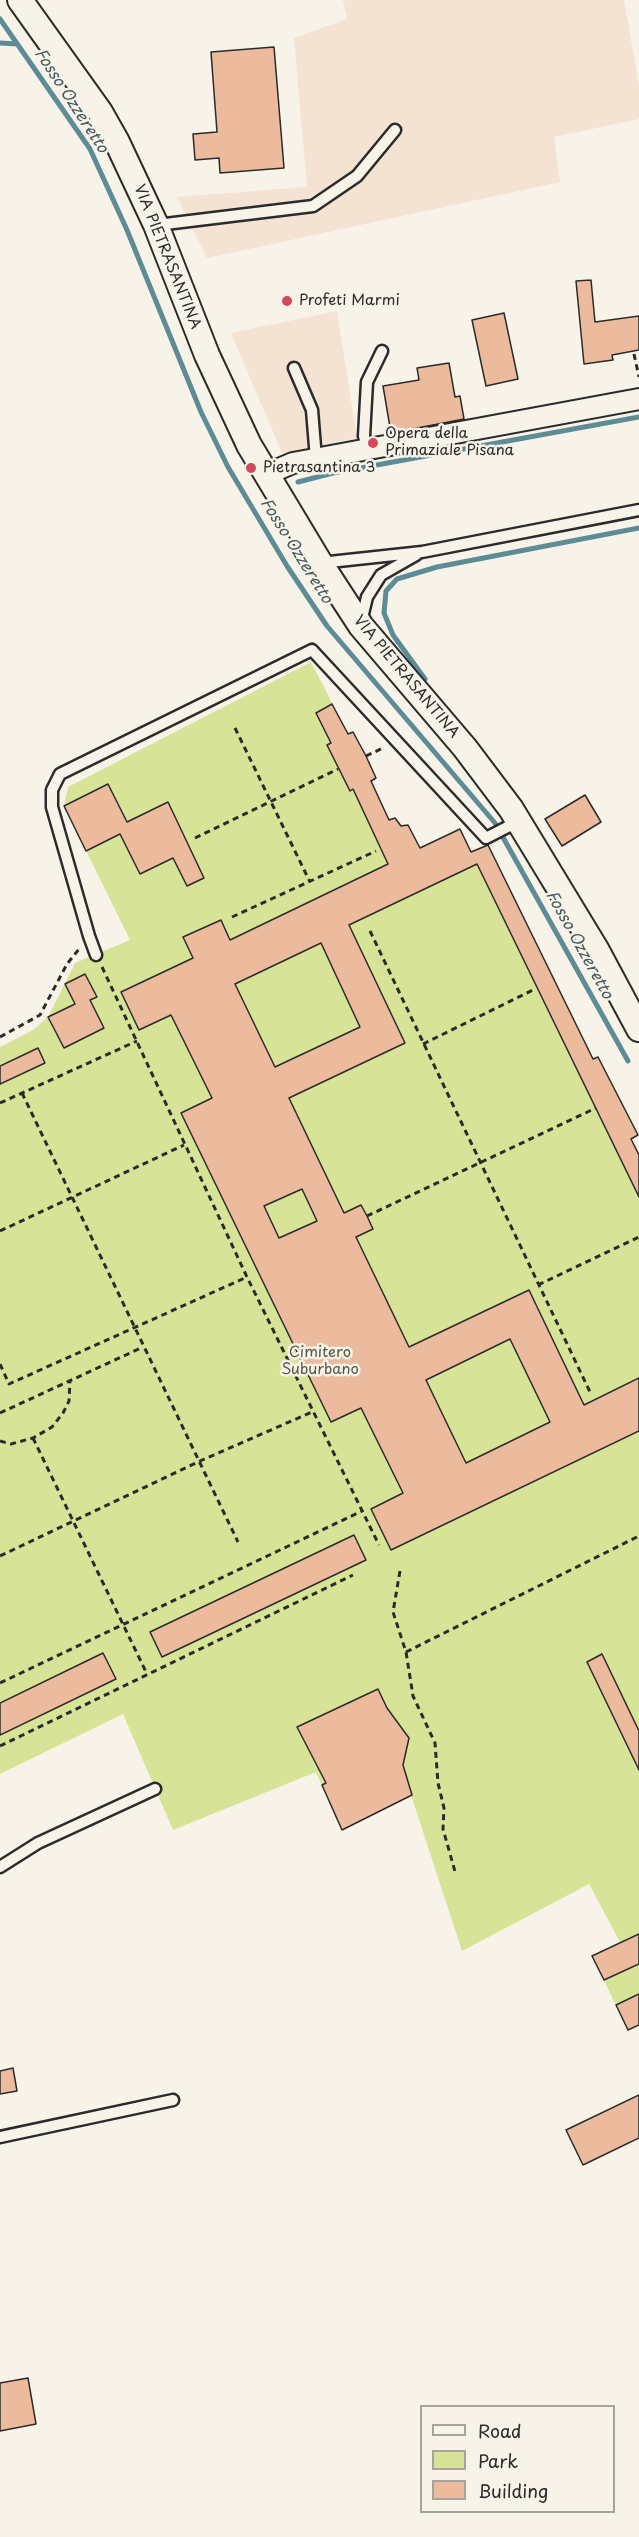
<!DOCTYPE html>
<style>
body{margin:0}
#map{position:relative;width:639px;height:2537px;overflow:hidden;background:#f7f3e8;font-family:"Playpen Sans",sans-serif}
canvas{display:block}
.legend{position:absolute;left:420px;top:2405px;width:195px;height:108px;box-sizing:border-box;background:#f7f3e8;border:2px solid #a5a39c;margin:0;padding:8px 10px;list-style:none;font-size:18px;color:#2b2b2b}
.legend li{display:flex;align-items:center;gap:12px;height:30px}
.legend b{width:30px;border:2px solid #a5a39c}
</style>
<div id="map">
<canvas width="639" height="2537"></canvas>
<ul class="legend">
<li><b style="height:8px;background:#f7f3e8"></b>Road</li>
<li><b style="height:16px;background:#d7e497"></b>Park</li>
<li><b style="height:16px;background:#ecba9d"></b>Building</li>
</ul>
</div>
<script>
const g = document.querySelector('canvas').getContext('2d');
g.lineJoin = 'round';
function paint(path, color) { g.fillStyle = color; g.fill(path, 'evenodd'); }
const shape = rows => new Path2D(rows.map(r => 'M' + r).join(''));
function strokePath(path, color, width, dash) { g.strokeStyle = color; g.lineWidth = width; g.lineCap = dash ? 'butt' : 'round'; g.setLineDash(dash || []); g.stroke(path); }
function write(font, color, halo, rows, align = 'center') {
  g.font = font + ' "Playpen Sans",sans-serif'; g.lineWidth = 5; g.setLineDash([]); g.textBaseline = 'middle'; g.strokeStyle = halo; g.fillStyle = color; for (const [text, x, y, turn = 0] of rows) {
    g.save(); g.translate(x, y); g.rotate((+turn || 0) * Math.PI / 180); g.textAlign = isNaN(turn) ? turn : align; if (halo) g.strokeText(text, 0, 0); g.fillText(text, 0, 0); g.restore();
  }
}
paint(shape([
 [343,0,624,0,639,86,639,119,554,137,560,182,207,258,177,197,307,187,294,38,347,19],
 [337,311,357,438,282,453,231,333]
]), '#f4e2d2');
paint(shape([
 [311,662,348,734,353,732,366,756,376,778,371,781,389,820,395,818,401,826,408,825,420,848,460,829,471,852,488,844,592,1059,598,1057,638,1135,631,1139,639,1155,639,2025,628,2030,592,1956,620,1942,589,1884,462,1951,411,1795,342,1830,316,1772,173,1830,123,1714,0,1774,0,1047,33,1030,48,1017,75,963,130,940,64,806,68,787]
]), '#d7e497');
strokePath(shape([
 [0,19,90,149,127,230,201,412,228,467,287,566,327,626,495,823,628,1061],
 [0,43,17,44],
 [298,482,333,473,639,417],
 [425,679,393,635,384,613,386,591,397,579,437,567,639,528]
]), '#5d8c96', 5);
const building = shape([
 [274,47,284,168,220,173,219,158,195,160,193,134,217,132,211,52,274,47],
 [591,280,595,322,639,316,639,350,612,355,613,360,584,364,576,281,591,280],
 [504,313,518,379,486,386,472,320,504,313],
 [449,363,455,397,460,396,464,419,391,433,383,386,419,380,417,368,449,363],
 [332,704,348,734,353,732,366,756,376,778,371,781,389,820,395,818,401,826,408,825,420,848,460,829,471,852,488,845,593,1059,598,1057,638,1135,631,1139,639,1155,639,1197,477,864,349,925,405,1043,289,1098,344,1213,361,1205,367,1216,373,1229,356,1237,409,1347,529,1290,584,1405,639,1378,639,1431,391,1550,371,1509,403,1493,361,1408,331,1422,181,1113,212,1098,171,1015,139,1030,121,992,193,958,183,937,221,920,230,940,388,864,353,789,350,791,327,745,331,743,316,713,332,704],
 [321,943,360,1027,275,1067,235,984,321,943],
 [302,1189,317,1221,279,1238,264,1206,302,1189],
 [510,1339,550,1422,466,1463,426,1380,510,1339],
 [108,784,127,822,168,802,204,878,187,886,173,858,140,874,120,834,86,851,64,806,108,784],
 [585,795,601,822,562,846,545,819,585,795],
 [85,974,97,997,90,1000,104,1028,64,1048,48,1017,75,1004,65,984,85,974],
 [38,1048,45,1063,0,1084,0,1066,38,1048],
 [354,1535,366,1560,162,1657,150,1632,354,1535],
 [103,1653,116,1679,0,1735,0,1703,103,1653],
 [602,1654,639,1731,639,1770,587,1662,602,1654],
 [378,1689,387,1708,409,1738,403,1765,412,1795,342,1830,322,1785,326,1783,297,1727,378,1689],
 [639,1934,639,1964,604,1980,592,1956,639,1934],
 [639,1994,639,2025,628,2030,616,2005,639,1994],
 [13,2068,17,2091,0,2094,0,2071,13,2068],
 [639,2095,639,2138,583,2165,566,2130,639,2095],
 [28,2378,36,2424,0,2431,0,2383,28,2378]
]);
paint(building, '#ecba9d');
strokePath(building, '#2b2b2b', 1.5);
const service = shape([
 [157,225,313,206,357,176,395,130],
 [294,368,312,410,316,459],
 [367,449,364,436,367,382,382,351],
 [320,563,422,552,639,510],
 [361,622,367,597,381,575,416,555],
 [96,955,89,936,52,807,52,790,60,774,312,650,486,838,519,821],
 [0,1867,38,1843,155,1789],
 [0,2137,173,2100]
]);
const minor = shape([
 [267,474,293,463,639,399]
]);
const tertiary = shape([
 [20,0,100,112,117,142,156,225,207,355,249,445,320,563,361,626,465,748,511,809,596,949,639,1029]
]);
strokePath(service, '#2b2b2b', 15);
strokePath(minor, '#2b2b2b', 24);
strokePath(tertiary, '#2b2b2b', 28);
strokePath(shape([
 [634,354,639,377],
 [235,728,310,882],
 [366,756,383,748],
 [195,838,338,769],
 [232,917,376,851],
 [370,931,591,1394],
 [102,967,247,1277,379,1545],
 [0,1037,40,1015,67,964,79,949],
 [423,1044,535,989],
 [22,1093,238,1542],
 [0,1103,137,1041],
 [367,1216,596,1108],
 [0,1231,184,1145],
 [538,1285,639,1237],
 [0,1364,9,1384,247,1277],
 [0,1413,143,1347],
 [33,1438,147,1674],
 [0,1441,11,1444,33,1438,52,1427,63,1413,69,1401,70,1380],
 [0,1556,200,1461,312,1412],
 [400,1571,393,1612,406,1652,413,1696,435,1743,438,1783,444,1808,443,1829,456,1875],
 [406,1652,639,1536],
 [0,1683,362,1511],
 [0,1746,353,1575]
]), '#2b2b2b', 3, [6, 4.5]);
strokePath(service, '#f7f3e8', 10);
strokePath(minor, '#f7f3e8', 20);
strokePath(tertiary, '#f7f3e8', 24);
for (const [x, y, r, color] of [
 [287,301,6,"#d1495b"],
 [373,443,6,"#d1495b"],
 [251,468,6,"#d1495b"]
]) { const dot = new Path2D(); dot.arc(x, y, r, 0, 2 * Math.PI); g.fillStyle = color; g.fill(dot); strokePath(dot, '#f7f3e8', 2); }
write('15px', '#2b2b2b', '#f7f3e8', [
 ["VIA PIETRASANTINA",167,257,68],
 ["VIA PIETRASANTINA",406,677,50]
]);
write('15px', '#2b2b2b', '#f7f3e8', [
 ["Profeti Marmi",299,301],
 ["Opera della",385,434],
 ["Primaziale Pisana",385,451],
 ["Pietrasantina 3",263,468]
], 'left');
write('15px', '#565946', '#f7f3e8', [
 ["Cimitero",320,1353],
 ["Suburbano",320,1370]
]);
write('italic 16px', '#445b60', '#f7f3e8', [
 ["Fosso Ozzeretto",71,101,57],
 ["Fosso Ozzeretto",296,551,58],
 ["Fosso Ozzeretto",579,945,61]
]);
</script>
